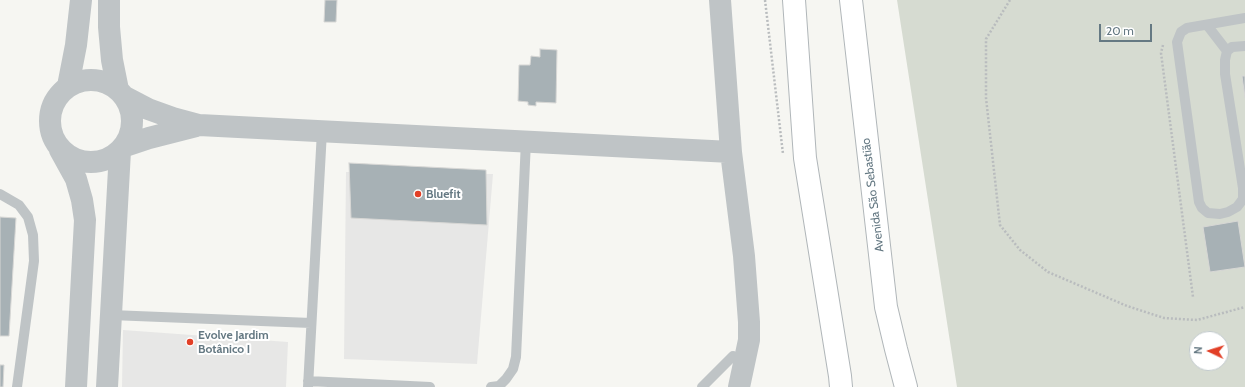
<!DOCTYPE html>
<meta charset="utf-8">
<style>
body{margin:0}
#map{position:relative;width:1245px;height:387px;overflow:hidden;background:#f6f6f2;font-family:Cabin,sans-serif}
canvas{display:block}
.north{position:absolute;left:1189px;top:331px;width:40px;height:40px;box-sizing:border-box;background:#fff;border:1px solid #c1c9cd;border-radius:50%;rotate:274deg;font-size:11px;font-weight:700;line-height:16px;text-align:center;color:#657983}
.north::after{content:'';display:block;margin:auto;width:14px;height:18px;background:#e23f26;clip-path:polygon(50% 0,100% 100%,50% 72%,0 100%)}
.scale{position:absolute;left:1099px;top:24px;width:53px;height:18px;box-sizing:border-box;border:2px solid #657983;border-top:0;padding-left:5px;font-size:12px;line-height:14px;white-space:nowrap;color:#657983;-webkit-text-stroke:3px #fff;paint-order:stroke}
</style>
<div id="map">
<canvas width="1245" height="387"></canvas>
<div class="north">N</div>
<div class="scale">20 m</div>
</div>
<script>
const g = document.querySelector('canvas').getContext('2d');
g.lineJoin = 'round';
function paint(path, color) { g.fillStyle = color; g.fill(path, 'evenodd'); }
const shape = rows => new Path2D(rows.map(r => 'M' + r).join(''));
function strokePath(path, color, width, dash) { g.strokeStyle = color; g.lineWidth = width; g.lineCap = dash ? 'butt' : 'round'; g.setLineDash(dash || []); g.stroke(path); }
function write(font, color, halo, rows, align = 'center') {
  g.font = font + ' Cabin,sans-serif'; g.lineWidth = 4; g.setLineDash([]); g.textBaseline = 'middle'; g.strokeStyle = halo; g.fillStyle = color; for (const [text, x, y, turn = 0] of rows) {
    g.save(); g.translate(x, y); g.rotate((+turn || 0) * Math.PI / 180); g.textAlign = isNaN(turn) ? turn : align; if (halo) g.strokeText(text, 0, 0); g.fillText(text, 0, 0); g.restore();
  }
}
paint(shape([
 [346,172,493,174,477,364,344,359],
 [123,330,288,342,286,387,122,387]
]), '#e7e7e6');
paint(shape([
 [897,0,1245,0,1245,387,957,387],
 [1197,339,1221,339,1221,363,1197,363]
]), '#d6dbd1');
const building = shape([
 [325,0,337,0,336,22,324,22,325,0],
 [540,49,557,50,556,103,536,102,536,106,528,105,528,102,518,101,519,65,530,65,531,56,540,57,540,49],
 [1242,76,1245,76,1245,98,1242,76],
 [349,163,486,170,487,225,351,218,349,163],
 [0,217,16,218,9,336,0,336,0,217],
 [1238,221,1245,267,1210,272,1203,227,1238,221],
 [0,365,4,365,3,387,0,387,0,365]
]);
paint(building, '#a7b1b5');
strokePath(building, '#d7d7d5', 1);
const primary = shape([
 [794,0,805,158,840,376,841,387],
 [851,0,886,307,896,349,906,387]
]);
strokePath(primary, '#b0b6b9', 24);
strokePath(shape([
 [765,0,783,154],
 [1010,0,986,39,986,98,1000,225,1020,250,1048,272,1127,306,1164,318,1197,320,1245,307],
 [1163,45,1161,53,1193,297]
]), '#b9bcbe', 2.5, [2, 2]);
strokePath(shape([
 [1245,18,1187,28,1181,32,1177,42,1199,202,1202,208,1208,213,1220,214,1228,212,1237,207,1243,199,1243,188,1225,74,1225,60,1227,51,1232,47,1245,46],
 [1207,25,1227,51],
 [0,194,19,205,28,217,33,235,34,261,17,387],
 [111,315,311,323],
 [308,381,430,387],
 [308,387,322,131],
 [491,387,499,386,506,379,513,369,516,357,526,141],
 [702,387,733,356]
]), '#bfc4c6', 10);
strokePath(shape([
 [109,0,109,27,112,60,118,90],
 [720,0,731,152,744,256,749,322,749,340,739,387],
 '50 121a41 41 0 1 1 82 0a41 41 0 1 1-82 0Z',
 [68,86,76,45,81,0],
 [125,97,148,109,173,118,199,125,731,152],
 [125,146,149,138,196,126],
 [60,150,76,179,82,200,85,220,76,387],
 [107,387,120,151]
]), '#bfc4c6', 22);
strokePath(primary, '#fff', 22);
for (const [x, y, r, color] of [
 [418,194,4,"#e23f26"],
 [190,342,4,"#e23f26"]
]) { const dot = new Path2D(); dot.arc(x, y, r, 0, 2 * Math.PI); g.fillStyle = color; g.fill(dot); strokePath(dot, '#fff', 1.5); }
write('bold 12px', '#657983', '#fff', [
 ["Bluefit",426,194],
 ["Evolve Jardim",198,335],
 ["Botânico I",198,349]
], 'left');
write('12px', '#657983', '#fff', [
 ["Avenida São Sebastião",873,195,-97]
]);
</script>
